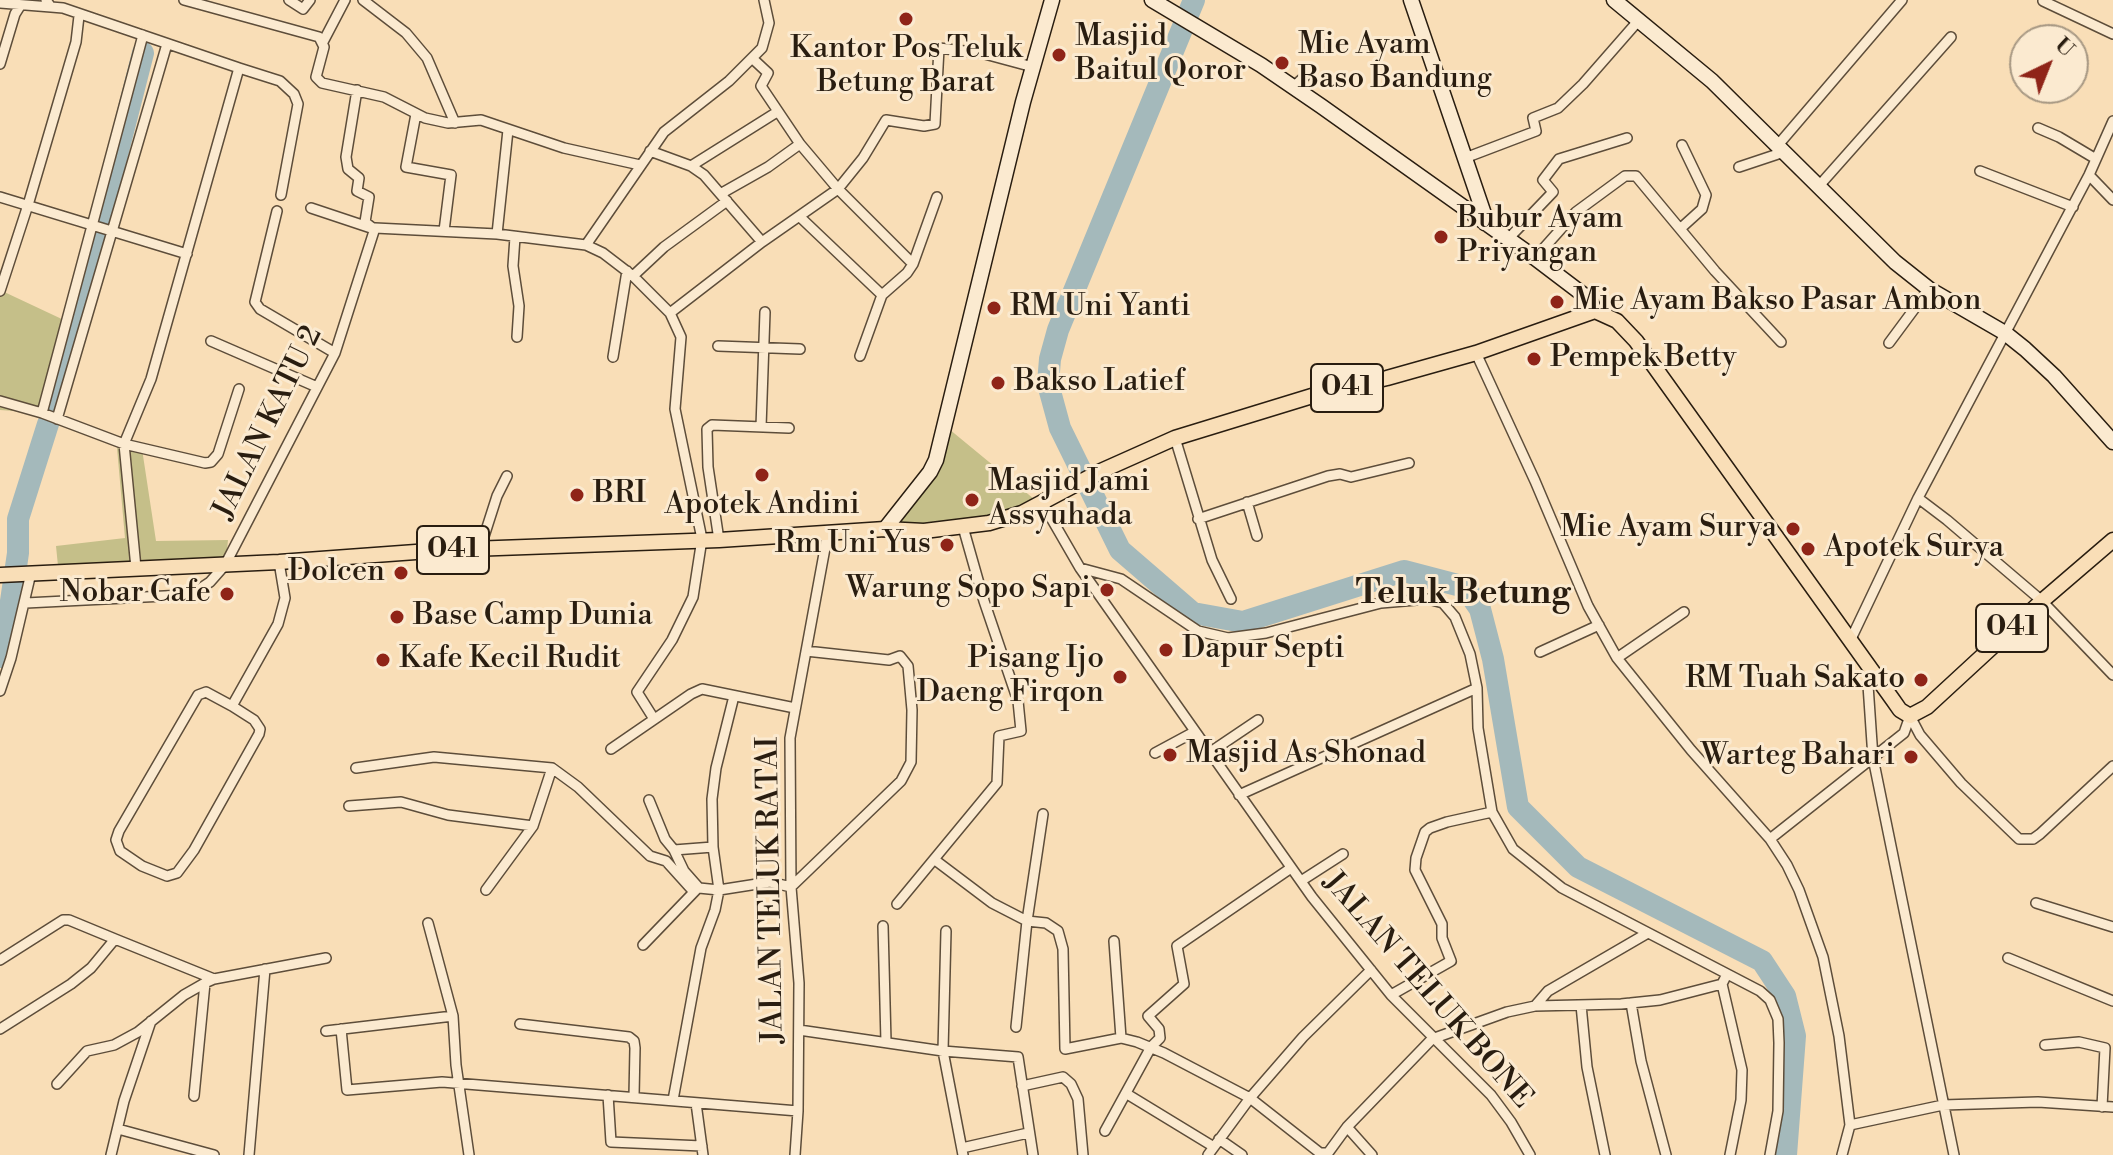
<!DOCTYPE html>
<style>
body{margin:0}
#map{position:relative;width:2113px;height:1155px;overflow:hidden;background:#f9deb7;font-family:"Libre Bodoni",serif}
canvas{display:block}
.north{position:absolute;left:2009px;top:24px;width:80px;height:80px;box-sizing:border-box;background:#fbead0;border:2px solid #a79883;border-radius:50%;rotate:43deg;font-size:22px;font-weight:700;line-height:32px;text-align:center;color:#291d10}
.north::after{content:'';display:block;margin:auto;width:28px;height:36px;background:#8f2418;clip-path:polygon(50% 0,100% 100%,50% 72%,0 100%)}
</style>
<div id="map">
<canvas width="2113" height="1155"></canvas>
<div class="north">U</div>
</div>
<script>
const g = document.querySelector('canvas').getContext('2d');
g.lineJoin = 'round';
function paint(path, color) { g.fillStyle = color; g.fill(path, 'evenodd'); }
const shape = rows => new Path2D(rows.map(r => 'M' + r).join(''));
function strokePath(path, color, width, dash) { g.strokeStyle = color; g.lineWidth = width; g.lineCap = dash ? 'butt' : 'round'; g.setLineDash(dash || []); g.stroke(path); }
function write(font, color, halo, rows, align = 'center') {
  g.font = font + ' "Libre Bodoni",serif'; g.lineWidth = 6; g.setLineDash([]); g.textBaseline = 'middle'; g.strokeStyle = halo; g.fillStyle = color; for (const [text, x, y, turn = 0] of rows) {
    g.save(); g.translate(x, y); g.rotate((+turn || 0) * Math.PI / 180); g.textAlign = isNaN(turn) ? turn : align; if (halo) g.strokeText(text, 0, 0); g.fillText(text, 0, 0); g.restore();
  }
}
paint(shape([
 [0,290,66,321,42,413,0,410],
 [949,429,1034,499,1021,509,990,519,888,527],
 [117,448,142,449,156,541,228,540,226,559,58,566,56,546,125,538]
]), '#c5bf89');
strokePath(shape([
 [143,53,146,37]
]), '#737b77', 4);
strokePath(shape([
 [1194,0,1058,330,1050,359,1048,384,1060,428,1120,550,1193,613,1243,622,1404,571,1465,587,1480,609,1493,659,1518,807,1578,867,1762,961,1785,996,1795,1036,1786,1155],
 [51,414,143,53],
 [0,657,4,649,18,553,18,519,48,424]
]), '#a4b9bb', 22);
const street = shape([
 [46,0,51,7,63,8,239,68,151,379,124,444,136,568],
 [184,0,319,37,324,47,316,77,322,83,384,97,425,118,448,123,481,120,564,148,640,165],
 [289,0,303,9,310,0],
 [363,0,406,33,427,58,455,123],
 [2043,1,2113,34],
 [0,3,51,7],
 [323,42,345,0],
 [753,59,768,73,761,86,800,144,838,189,913,264],
 [0,64,15,14,20,6],
 [239,68,280,81,294,94,298,104,281,195],
 [1293,87,1312,70],
 [357,90,346,157,348,169,359,178,357,191,369,197,365,222,374,229],
 [416,114,406,167,451,175,444,231],
 [2038,128,2059,137,2096,159],
 [1778,145,1902,0],
 [650,151,691,166,704,175,762,242],
 [1465,158,1536,131,1533,118,1558,108,1583,84,1639,20],
 [691,166,777,112],
 [1739,167,1784,152],
 [1980,171,2073,207],
 [2089,175,2113,200],
 [1818,187,1951,37],
 [722,193,768,167,800,144],
 [0,197,187,254],
 [311,208,371,228],
 [277,211,255,302,260,309,335,353],
 [800,217,882,295],
 [1681,228,1702,209,1706,195,1682,145],
 [497,234,508,130],
 [515,237,513,266,519,306,517,337],
 [1508,239,1553,192,1543,180,1559,159,1627,138],
 [586,245,664,132,729,81,762,48,769,23,764,0],
 [1535,258,1576,212,1625,176,1636,176,1715,271,1781,342],
 [633,276,664,247,727,201],
 [0,291,28,205,76,42,79,16],
 [882,295,907,273,913,264,937,197],
 [670,313,762,242,838,189,863,158,886,120,924,126,935,124,939,48,981,53,1033,67],
 [211,341,317,387],
 [1889,343,1929,289],
 [718,346,800,349],
 [1476,353,1535,481,1588,606,1617,658,1691,750,1770,839,1787,865,1799,890,1823,957,1839,1036,1850,1125,1842,1155],
 [860,356,882,295],
 [613,357,627,271],
 [0,401,42,413,124,444,205,463,211,462,218,454,239,389],
 [42,413,143,35],
 [57,419,167,44],
 [761,427,765,312],
 [1175,438,1212,560,1231,599],
 [1918,498,1947,520,2042,601,2113,675],
 [1247,502,1257,536],
 [1043,504,1080,568,1312,897,1391,995,1491,1095,1511,1122,1530,1155],
 [1198,519,1328,476,1340,474,1351,477,1409,463],
 [719,540,708,467,707,429,712,425,789,428],
 [480,549,497,496,507,476],
 [1080,568,1121,579,1198,631,1228,638,1266,633,1381,603,1428,599,1443,603,1455,617,1470,654,1477,688,1478,728,1492,812,1513,849,1562,888,1760,991,1770,1000,1778,1019,1779,1043,1778,1111,1770,1155],
 [26,603,184,595,198,590,210,582,225,565,335,353,375,228,497,234,586,245,603,253,633,276,670,313,681,337,675,409,702,539,693,597,672,640,637,692,654,719],
 [1851,639,1918,498,2089,175,2113,121],
 [1540,652,1599,625],
 [1617,658,1684,612],
 [1871,669,1868,685,1873,758,1954,1155],
 [0,691,11,658,31,573],
 [232,706,254,720,260,729,259,734,194,850,177,873,167,876,142,866,120,851,116,840,119,831,198,695,206,692,232,706,278,624,285,598,279,562],
 [1910,716,1920,735,1961,783,2019,839,2033,839,2040,834,2113,766],
 [611,749,691,694,702,689,795,708],
 [1155,753,1194,732],
 [1209,753,1258,720],
 [356,768,434,757,552,768,578,787,650,856,666,861,694,892],
 [1239,795,1477,688],
 [649,800,665,839,674,850,713,847],
 [349,806,401,802,448,815,533,826],
 [1770,839,1904,733,1910,716],
 [674,850,684,871,699,888,719,890,770,882,791,887,901,781,911,762,912,710,908,666,900,656,889,660,806,651],
 [935,860,992,903,1027,921,1046,923,1058,931,1063,949,1065,1049,1121,1038,1137,1042,1164,1053,1250,1098,1303,1037,1371,970],
 [1301,881,1343,854],
 [486,890,533,826,552,768],
 [2036,903,2113,927],
 [897,904,997,783,999,736,1021,731,1018,701,984,601,963,527],
 [428,923,453,1016,456,1065,469,1155],
 [883,926,886,1042],
 [946,931,943,1051,963,1155],
 [1114,941,1121,1038],
 [643,945,696,890],
 [2008,958,2113,1001],
 [0,960,63,920,69,920,115,939],
 [1722,984,1742,1070,1741,1100,1730,1155],
 [1391,995,1451,961,1442,938,1442,924,1415,870,1416,858,1425,832,1430,828,1447,822,1492,812],
 [1631,1003,1641,1061,1666,1155],
 [1581,1005,1587,1067,1605,1155],
 [1535,1006,1548,991,1646,934],
 [520,1024,629,1037,634,1041,635,1048,634,1096],
 [1016,1027,1027,921,1043,814],
 [0,1029,71,984,91,968,115,939,214,979],
 [341,1029,347,1090,442,1082,798,1111],
 [799,1030,943,1051,1018,1057,1033,1155],
 [326,1031,453,1016],
 [2045,1045,2079,1042,2105,1048,2102,1107],
 [57,1084,87,1051,114,1045,138,1032,184,995,205,983,214,979,326,958],
 [1022,1086,1063,1077,1071,1084,1078,1099,1083,1155],
 [1127,1094,1214,1147],
 [608,1095,611,1142,702,1146],
 [194,1096,205,983],
 [673,1100,701,948,715,910,719,890,713,847,712,799,716,768,734,696],
 [696,1103,703,1155],
 [1850,1125,1943,1105,2038,1102,2113,1107],
 [1347,1127,1372,1155],
 [118,1129,214,1155],
 [1105,1131,1151,1047,1160,1038,1159,1029,1148,1016,1184,984,1177,946,1291,868],
 [1219,1139,1242,1155],
 [962,1148,1028,1133],
 [111,1155,124,1101,151,1021],
 [249,1155,265,969],
 [795,1155,798,1111,799,983,791,887,790,738,828,532],
 [1208,1155,1250,1098,1320,1153,1328,1153,1347,1127,1432,1039,1507,1012,1535,1006,1621,1004,1660,1000,1722,984,1726,976]
]);
const secondary = shape([
 [1152,0,1261,65,1321,106,1535,258,1589,299,1595,311],
 [1411,0,1484,214,1485,223],
 [1614,0,1712,81,1895,262,1929,289,2005,333,2025,349,2054,376,2113,442],
 [885,529,930,472,936,460,1023,102,1052,0]
]);
const primary = shape([
 [0,575,279,562,443,550,719,540,885,529,924,531,989,523,1022,513,1101,471,1175,438,1312,396,1387,378,1476,353,1595,311,1617,321,1636,341,1893,700,1900,710,1910,716,1927,707,2042,601,2113,540]
]);
strokePath(street, '#5d4d3a', 12);
strokePath(secondary, '#291d10', 17);
strokePath(primary, '#291d10', 17);
strokePath(street, '#fbead0', 9);
strokePath(secondary, '#fbead0', 14);
strokePath(primary, '#f9deb7', 14);
for (const [x, y, r, color] of [
 [906,19,8,"#8f2418"],
 [1059,55,8,"#8f2418"],
 [1282,63,8,"#8f2418"],
 [1441,237,8,"#8f2418"],
 [1557,302,8,"#8f2418"],
 [994,308,8,"#8f2418"],
 [1534,359,8,"#8f2418"],
 [998,383,8,"#8f2418"],
 [762,475,8,"#8f2418"],
 [577,495,8,"#8f2418"],
 [972,500,8,"#8f2418"],
 [1793,529,8,"#8f2418"],
 [947,545,8,"#8f2418"],
 [1808,549,8,"#8f2418"],
 [401,573,8,"#8f2418"],
 [1107,590,8,"#8f2418"],
 [227,594,8,"#8f2418"],
 [397,617,8,"#8f2418"],
 [1166,650,8,"#8f2418"],
 [383,660,8,"#8f2418"],
 [1120,677,8,"#8f2418"],
 [1921,680,8,"#8f2418"],
 [1170,755,8,"#8f2418"],
 [1911,757,8,"#8f2418"]
]) { const dot = new Path2D(); dot.arc(x, y, r, 0, 2 * Math.PI); g.fillStyle = color; g.fill(dot); strokePath(dot, '#fbead0', 3); }
for (const [x, y, w] of [
 [1347,388,72],
 [453,550,72],
 [2012,628,72]
]) { const box = new Path2D(); box.roundRect(x - w / 2, y - 24, w, 48, 6); g.fillStyle = '#fbead0'; g.fill(box); strokePath(box, '#291d10', 2); }
write('bold 28px', '#291d10', null, [
 ["041",1347,388],
 ["041",453,550],
 ["041",2012,628]
]);
write('30px', '#291d10', '#fbead0', [
 ["Masjid",1075,38],
 ["Baitul Qoror",1075,72],
 ["Mie Ayam",1298,46],
 ["Baso Bandung",1298,80],
 ["Kantor Pos Teluk",906,50,"center"],
 ["Betung Barat",906,84,"center"],
 ["Bubur Ayam",1457,220],
 ["Priyangan",1457,254],
 ["Mie Ayam Bakso Pasar Ambon",1573,302],
 ["RM Uni Yanti",1010,308],
 ["Pempek Betty",1550,359],
 ["Bakso Latief",1014,383],
 ["Masjid Jami",988,483],
 ["Assyuhada",988,517],
 ["BRI",593,495],
 ["Apotek Andini",762,506,"center"],
 ["Mie Ayam Surya",1777,529,"right"],
 ["Rm Uni Yus",931,545,"right"],
 ["Apotek Surya",1824,549],
 ["Dolcen",385,573,"right"],
 ["Warung Sopo Sapi",1091,590,"right"],
 ["Nobar Cafe",211,594,"right"],
 ["Base Camp Dunia",413,617],
 ["Dapur Septi",1182,650],
 ["Kafe Kecil Rudit",399,660],
 ["Pisang Ijo",1104,660,"right"],
 ["Daeng Firqon",1104,694,"right"],
 ["RM Tuah Sakato",1905,680,"right"],
 ["Masjid As Shonad",1186,755],
 ["Warteg Bahari",1895,757,"right"]
], 'left');
write('30px', '#291d10', '#fbead0', [
 ["JALAN KATU 2",269,423,-64],
 ["JALAN TELUK RATAI",772,890,-91],
 ["JALAN TELUK BONE",1427,991,49]
]);
write('bold 34px', '#291d10', '#fbead0', [
 ["Teluk Betung",1463,595]
]);
</script>
